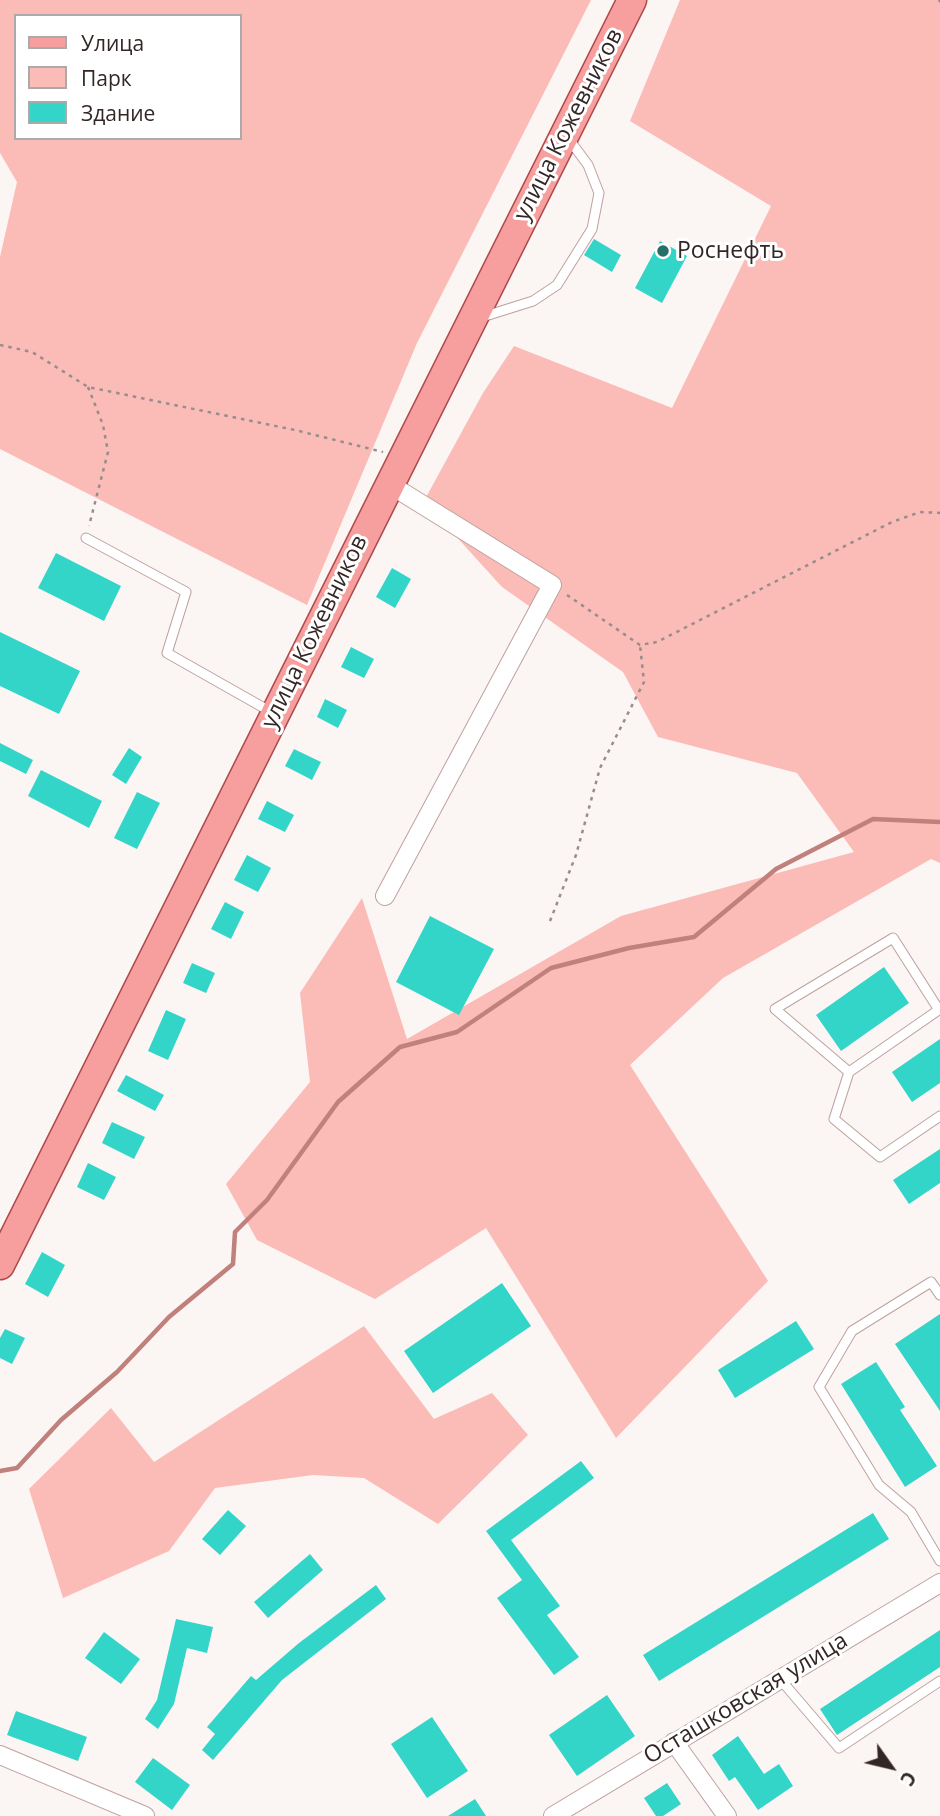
<!DOCTYPE html>
<meta charset="utf-8">
<style>
body{margin:0}
#map{position:relative;width:940px;height:1816px;overflow:hidden;background:#fbf5f4;font-family:"Open Sans",sans-serif}
canvas{display:block}
.legend{position:absolute;left:14px;top:14px;width:228px;height:126px;box-sizing:border-box;background:#fff;border:2px solid #ada9a8;margin:0;padding:9px 12px;list-style:none;font-size:21px;color:#332726}
.legend li{display:flex;align-items:center;gap:14px;height:35px}
.legend b{width:35px;border:2px solid #ada9a8}
.north{position:absolute;left:856px;top:1732px;width:70px;height:70px;-webkit-text-stroke:5px #fff;paint-order:stroke;rotate:124deg;font-size:19px;font-weight:700;line-height:28px;text-align:center;color:#332726}
.north::after{content:'';display:block;margin:auto;width:24px;height:32px;background:#332726;clip-path:polygon(50% 0,100% 100%,50% 72%,0 100%)}
</style>
<div id="map">
<canvas width="940" height="1816"></canvas>
<ul class="legend">
<li><b style="height:9px;background:#f69f9e"></b>Улица</li>
<li><b style="height:19px;background:#fbbbb6"></b>Парк</li>
<li><b style="height:19px;background:#33d5c9"></b>Здание</li>
</ul>
<div class="north">С</div>
</div>
<script>
const g = document.querySelector('canvas').getContext('2d');
g.lineJoin = 'round';
function paint(path, color) { g.fillStyle = color; g.fill(path, 'evenodd'); }
const shape = rows => new Path2D(rows.map(r => 'M' + r).join(''));
function strokePath(path, color, width, dash) { g.strokeStyle = color; g.lineWidth = width; g.lineCap = dash ? 'butt' : 'round'; g.setLineDash(dash || []); g.stroke(path); }
function write(font, color, halo, rows, align = 'center') {
  g.font = font + ' "Open Sans",sans-serif'; g.lineWidth = 6; g.setLineDash([]); g.textBaseline = 'middle'; g.strokeStyle = halo; g.fillStyle = color; for (const [text, x, y, turn = 0] of rows) {
    g.save(); g.translate(x, y); g.rotate((+turn || 0) * Math.PI / 180); g.textAlign = isNaN(turn) ? turn : align; if (halo) g.strokeText(text, 0, 0); g.fillText(text, 0, 0); g.restore();
  }
}
paint(shape([
 [0,0,591,0,417,343,307,605,0,449,0,257,17,182,0,153],
 [16,16,240,16,240,138,16,138],
 [680,0,940,0,940,863,931,859,723,978,630,1065,768,1281,616,1438,486,1228,375,1299,257,1240,226,1184,310,1082,300,993,362,898,407,1039,621,916,854,852,797,773,658,737,623,672,502,587,424,501,483,393,514,346,672,408,771,206,630,121],
 [364,1326,434,1419,492,1393,528,1435,438,1524,364,1478,313,1475,215,1488,169,1551,63,1598,29,1489,111,1408,154,1462]
]), '#fbbbb6');
strokePath(shape([
 [0,1471,17,1468,61,1420,117,1372,169,1317,233,1264,235,1232,267,1200,338,1102,400,1047,457,1032,551,968,629,948,694,937,776,869,873,819,940,822]
]), '#c0807b', 4.5);
paint(shape([
 [594,239,621,255,612,272,584,255],
 [660,241,687,256,662,303,635,288],
 [56,553,121,586,104,621,38,588],
 [392,568,411,579,395,608,376,597],
 [0,632,80,671,59,714,0,686],
 [351,647,374,659,364,678,341,667],
 [325,699,347,710,338,728,317,717],
 [0,743,33,760,26,774,0,761],
 [129,748,142,757,126,784,112,775],
 [294,749,321,762,312,780,285,766],
 [41,770,102,801,89,828,28,796],
 [137,792,160,803,137,849,114,838],
 [267,801,294,815,285,832,258,819],
 [247,855,271,868,258,892,234,880],
 [225,902,244,912,231,939,211,929],
 [430,916,494,949,459,1015,396,982],
 [192,963,215,973,206,993,183,983],
 [884,967,909,1003,841,1051,816,1015],
 [166,1010,186,1019,168,1060,148,1051],
 [940,1039,940,1083,912,1102,892,1072],
 [126,1075,164,1095,155,1111,117,1091],
 [112,1122,145,1137,134,1159,102,1143],
 [940,1149,940,1183,909,1204,893,1180],
 [88,1163,116,1177,104,1200,77,1187],
 [42,1252,65,1265,48,1297,25,1284],
 [502,1283,531,1326,433,1393,404,1351],
 [940,1314,940,1411,895,1344],
 [796,1321,814,1349,735,1398,718,1370],
 [5,1329,25,1338,12,1364,0,1358,0,1338],
 [876,1362,905,1407,900,1410,937,1466,905,1487,841,1384],
 [581,1461,594,1478,511,1540,560,1606,547,1615,579,1657,554,1675,497,1598,522,1580,486,1531],
 [228,1510,246,1526,220,1555,202,1539],
 [873,1513,889,1539,659,1681,643,1655],
 [310,1554,323,1570,268,1618,254,1602],
 [376,1585,386,1599,282,1680,213,1760,202,1750,215,1734,207,1727,251,1676,256,1680,299,1643],
 [176,1619,213,1627,207,1653,187,1648,174,1704,158,1729,145,1719,157,1700],
 [940,1630,940,1667,837,1735,820,1709],
 [104,1632,140,1659,121,1684,85,1658],
 [607,1695,635,1736,577,1776,549,1735],
 [16,1711,87,1737,78,1761,7,1735],
 [432,1717,468,1771,427,1798,391,1744],
 [738,1736,764,1774,779,1764,793,1786,758,1810,735,1777,729,1781,712,1755],
 [153,1758,190,1785,172,1810,135,1782],
 [667,1783,681,1804,663,1816,656,1816,644,1798],
 [475,1799,486,1816,448,1816]
]), '#33d5c9');
const lane = shape([
 [479,318,533,301,557,285,592,229,599,193,588,165,568,138],
 [86,538,186,592,167,653,273,713],
 [940,1009,849,1072,834,1119,880,1157,940,1116],
 [849,1072,775,1009,893,938,939,1010],
 [940,1295,931,1282,852,1331,819,1387,879,1485,911,1512,940,1561],
 [780,1679,839,1748,940,1681]
]);
const street = shape([
 [385,896,552,585,389,484],
 [674,1742,727,1816],
 [0,1755,145,1816],
 [553,1816,940,1583]
]);
const primary = shape([
 [0,1265,632,0]
]);
strokePath(lane, '#bea29f', 11);
strokePath(street, '#bea29f', 20);
strokePath(primary, '#ae4b4a', 31);
strokePath(shape([
 [939,0,940,2],
 [0,345,32,352,88,387,295,430,383,452],
 [88,387,103,425,108,452,89,526],
 [567,595,640,645,657,642,892,522,920,512,940,513],
 [550,921,576,855,600,768,644,682,640,645]
]), '#968d8c', 2.5, [3.5, 5]);
strokePath(lane, '#fff', 9);
strokePath(street, '#fff', 18);
strokePath(primary, '#f69f9e', 28);
for (const [x, y, r, color] of [
 [663,251,7,"#266f69"]
]) { const dot = new Path2D(); dot.arc(x, y, r, 0, 2 * Math.PI); g.fillStyle = color; g.fill(dot); strokePath(dot, '#fff', 2.5); }
write('23px', '#332726', '#fff', [
 ["улица Кожевников",569,125,-63],
 ["улица Кожевников",315,632,-64],
 ["Осташковская улица",746,1699,-31]
]);
write('23px', '#332726', '#fff', [
 ["Роснефть",677,251]
], 'left');
</script>
